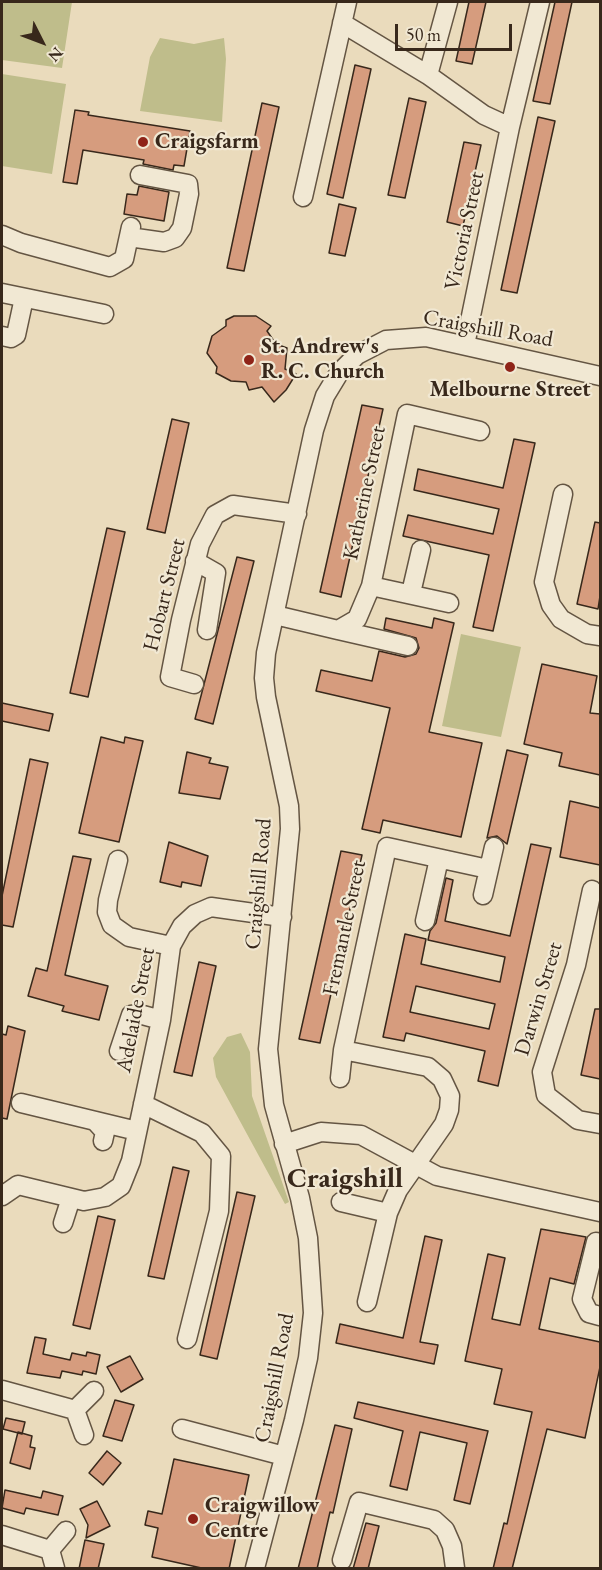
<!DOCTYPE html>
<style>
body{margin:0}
#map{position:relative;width:602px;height:1570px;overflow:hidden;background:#eadbbc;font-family:"EB Garamond",serif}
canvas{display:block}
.frame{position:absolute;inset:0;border:3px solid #38281b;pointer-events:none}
.north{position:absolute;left:12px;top:12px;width:60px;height:60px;-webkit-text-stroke:4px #f1e8d3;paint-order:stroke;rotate:132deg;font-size:16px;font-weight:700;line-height:24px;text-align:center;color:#38281b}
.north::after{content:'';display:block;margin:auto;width:21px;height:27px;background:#38281b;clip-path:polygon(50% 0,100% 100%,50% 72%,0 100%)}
.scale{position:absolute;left:395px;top:24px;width:117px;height:27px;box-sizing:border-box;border:3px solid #38281b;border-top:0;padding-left:8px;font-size:18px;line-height:21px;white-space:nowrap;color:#38281b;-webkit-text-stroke:4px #f1e8d3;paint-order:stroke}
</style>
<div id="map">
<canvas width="602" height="1570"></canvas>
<div class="frame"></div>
<div class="north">N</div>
<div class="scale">50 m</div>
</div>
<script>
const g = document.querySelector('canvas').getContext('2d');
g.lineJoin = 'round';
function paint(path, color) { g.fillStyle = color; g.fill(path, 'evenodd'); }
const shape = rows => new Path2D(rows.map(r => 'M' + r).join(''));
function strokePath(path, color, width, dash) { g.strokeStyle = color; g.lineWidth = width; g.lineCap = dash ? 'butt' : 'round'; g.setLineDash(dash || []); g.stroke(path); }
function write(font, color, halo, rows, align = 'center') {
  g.font = font + ' "EB Garamond",serif'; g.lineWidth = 4.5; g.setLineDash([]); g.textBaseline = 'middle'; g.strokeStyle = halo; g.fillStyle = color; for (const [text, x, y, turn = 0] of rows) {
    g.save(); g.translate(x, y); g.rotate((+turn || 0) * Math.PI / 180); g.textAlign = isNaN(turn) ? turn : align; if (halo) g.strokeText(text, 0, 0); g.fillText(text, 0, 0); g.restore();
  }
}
paint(shape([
 [2,2,72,2,62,68,2,60],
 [160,38,194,44,224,38,226,59,222,122,140,111,150,57],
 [2,74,66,84,52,174,2,166],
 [461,634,521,647,501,737,442,726],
 [241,1033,250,1052,252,1096,289,1202,285,1204,216,1077,213,1058,227,1037]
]), '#bfbd8b');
const building = shape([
 [469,2,486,2,472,64,456,61,469,2],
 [555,2,572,2,550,104,533,101,555,2],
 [355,65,371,69,343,198,327,194,355,65],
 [409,98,426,102,405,198,388,195,409,98],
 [262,103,279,107,244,271,227,268,262,103],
 [75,110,89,112,88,115,190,131,184,166,174,165,173,170,143,164,144,160,83,150,77,184,63,182,75,110],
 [538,117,555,121,517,293,501,290,538,117],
 [464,142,481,145,463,226,447,222,464,142],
 [139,186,169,192,164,221,124,214,127,194,137,195,139,186],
 [339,204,356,208,345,256,329,253,339,204],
 [234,316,256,316,271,326,267,331,276,344,287,348,285,369,296,374,286,390,274,402,262,387,249,390,246,382,231,381,216,373,217,367,207,353,212,336,226,326,226,320,234,316],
 [362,405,383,409,341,597,320,592,362,405],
 [172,419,189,423,165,533,147,529,172,419],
 [514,439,535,443,493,631,473,627,489,555,403,536,408,515,493,534,499,509,414,490,418,469,503,488,514,439],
 [595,522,600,523,600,596,598,609,577,604,595,522],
 [107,528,125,532,88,697,70,693,107,528],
 [237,557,254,561,213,724,195,719,237,557],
 [386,618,432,628,434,618,454,623,429,732,482,743,461,837,383,820,380,833,362,829,390,708,316,691,321,670,372,681,379,651,405,657,416,654,419,648,416,638,384,629,386,618],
 [542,664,597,676,590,713,600,714,600,775,559,766,562,753,524,744,542,664],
 [2,703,53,714,49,731,2,721,2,703],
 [101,737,124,743,125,737,143,741,119,842,79,833,101,737],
 [507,750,528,755,507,844,497,836,487,838,507,750],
 [187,752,211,758,209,763,228,767,220,799,179,793,187,752],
 [30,759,48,763,13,927,2,925,2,896,30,759],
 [570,801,600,808,600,865,560,857,570,801],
 [169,842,208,856,201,886,182,882,181,887,160,882,169,842],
 [531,844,551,848,498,1086,478,1081,485,1051,406,1033,404,1041,383,1037,405,934,426,939,421,964,500,982,505,957,428,940,430,931,436,923,446,878,453,880,445,921,510,936,531,844],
 [416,986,495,1004,489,1029,410,1012,416,986],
 [341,851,362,855,320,1043,299,1039,341,851],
 [73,856,91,859,65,975,108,986,99,1020,62,1011,64,1006,28,996,36,968,47,971,73,856],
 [199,962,216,966,192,1076,174,1072,199,962],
 [595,1009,600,1009,600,1079,581,1075,595,1009],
 [8,1026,25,1031,7,1119,2,1118,2,1034,6,1035,8,1026],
 [173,1167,189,1171,164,1279,148,1276,173,1167],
 [237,1192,255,1196,217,1359,200,1355,237,1192],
 [98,1216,115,1220,90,1329,73,1325,98,1216],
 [541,1229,586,1237,574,1284,550,1278,539,1329,600,1342,600,1367,585,1438,547,1429,512,1569,493,1569,504,1523,507,1524,532,1412,494,1404,502,1369,465,1361,488,1254,505,1258,492,1319,520,1325,541,1229],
 [425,1236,442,1240,420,1342,438,1345,434,1364,336,1343,340,1324,403,1338,425,1236],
 [35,1337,46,1339,43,1354,70,1360,72,1353,86,1356,87,1352,100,1355,96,1374,83,1371,82,1375,62,1371,60,1378,27,1373,35,1337],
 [130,1356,143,1379,121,1392,107,1367,130,1356],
 [115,1400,134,1405,122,1441,103,1436,115,1400],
 [358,1402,488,1431,470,1504,454,1500,467,1443,420,1432,407,1490,390,1486,403,1431,354,1418,358,1402],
 [6,1418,25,1422,22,1434,3,1429,6,1418],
 [335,1425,352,1429,333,1513,330,1512,317,1569,298,1569,335,1425],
 [18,1432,32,1436,30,1447,35,1448,30,1469,10,1463,18,1432],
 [107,1451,121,1463,103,1485,89,1473,107,1451],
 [174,1459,249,1475,229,1569,206,1569,152,1557,158,1528,145,1525,148,1511,162,1514,174,1459],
 [5,1490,41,1498,43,1491,63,1496,58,1515,26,1508,24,1514,2,1508,5,1490],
 [97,1501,110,1526,86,1538,88,1525,80,1509,97,1501],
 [366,1523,379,1526,368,1569,353,1569,366,1523],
 [85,1540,104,1544,98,1569,79,1569,85,1540]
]);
paint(building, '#d69c7e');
strokePath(building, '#38281b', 1.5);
const minor = shape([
 [342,23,428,75,484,115,510,127],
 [428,75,448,2],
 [303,197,347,2],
 [2,235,21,243,110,267,124,259,131,227],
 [129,237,164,242,175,238,182,228,189,194,188,184,140,175],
 [2,293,104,314],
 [2,336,11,338,16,335,24,298],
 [465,345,510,127,540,2],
 [563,494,544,582,551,605,561,619,587,634,600,636],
 [195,561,216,573,207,630],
 [371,586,449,603],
 [411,593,421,550],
 [275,615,338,630,357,619,371,586,407,414,480,431],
 [338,630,408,646],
 [194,684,170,677,181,620,200,544,215,515,233,505,297,514],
 [118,860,108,900,107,912,112,925,129,937,171,946],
 [592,890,576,965,542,1072,546,1095,578,1120,600,1124],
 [483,895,494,847],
 [425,921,439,859],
 [119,1051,131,1015,139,1014,161,1020],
 [340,1078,343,1050],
 [21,1103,137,1131],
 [143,1104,202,1133,221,1156,219,1211,187,1339],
 [95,1121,105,1132,103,1141],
 [284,1144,321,1132,361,1135,437,1176,600,1212],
 [2,1196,18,1185,84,1201,105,1197,121,1186,131,1161,161,1020,171,946,182,926,195,914,211,907,282,917],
 [341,1202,388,1213],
 [63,1223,71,1198],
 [596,1242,582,1299,589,1313,600,1316],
 [367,1302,388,1213,398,1190,444,1124,449,1110,450,1096,442,1079,428,1067,343,1050,387,847,488,869],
 [2,1390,75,1410,84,1435],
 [75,1410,94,1391],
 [182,1429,284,1456],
 [2,1535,50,1550,55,1568],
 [50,1550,66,1531],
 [342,1560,359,1502,434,1520,445,1530,452,1546,455,1568],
 [255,1568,294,1420,308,1358,313,1313,308,1238,300,1198,274,1105,268,1049,290,829,289,806,266,697,264,678,266,653,314,430,325,396,339,373,357,355,386,340,426,337,600,376]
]);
strokePath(minor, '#645543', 21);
strokePath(minor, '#f1e8d3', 18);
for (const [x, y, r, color] of [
 [143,142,6,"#8f2418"],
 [249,360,6,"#8f2418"],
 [510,367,6,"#8f2418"],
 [193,1519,6,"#8f2418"]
]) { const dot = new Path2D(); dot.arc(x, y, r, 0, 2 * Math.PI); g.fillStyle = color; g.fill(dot); strokePath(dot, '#f1e8d3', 2); }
write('bold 22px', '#38281b', '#f1e8d3', [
 ["Craigsfarm",155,142],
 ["St. Andrew's",261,347],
 ["R. C. Church",261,372],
 ["Melbourne Street",510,390,"center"],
 ["Craigwillow",205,1506],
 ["Centre",205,1531]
], 'left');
write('22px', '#38281b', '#f1e8d3', [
 ["Victoria Street",465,231,-78],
 ["Craigshill Road",488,329,10],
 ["Katherine Street",365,493,-78],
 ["Hobart Street",165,595,-76],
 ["Craigshill Road",259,884,-85],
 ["Fremantle Street",345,928,-78],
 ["Darwin Street",539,999,-73],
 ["Adelaide Street",136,1010,-79],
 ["Craigshill Road",275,1378,-79]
]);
write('bold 28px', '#38281b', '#f1e8d3', [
 ["Craigshill",345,1179]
]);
</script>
